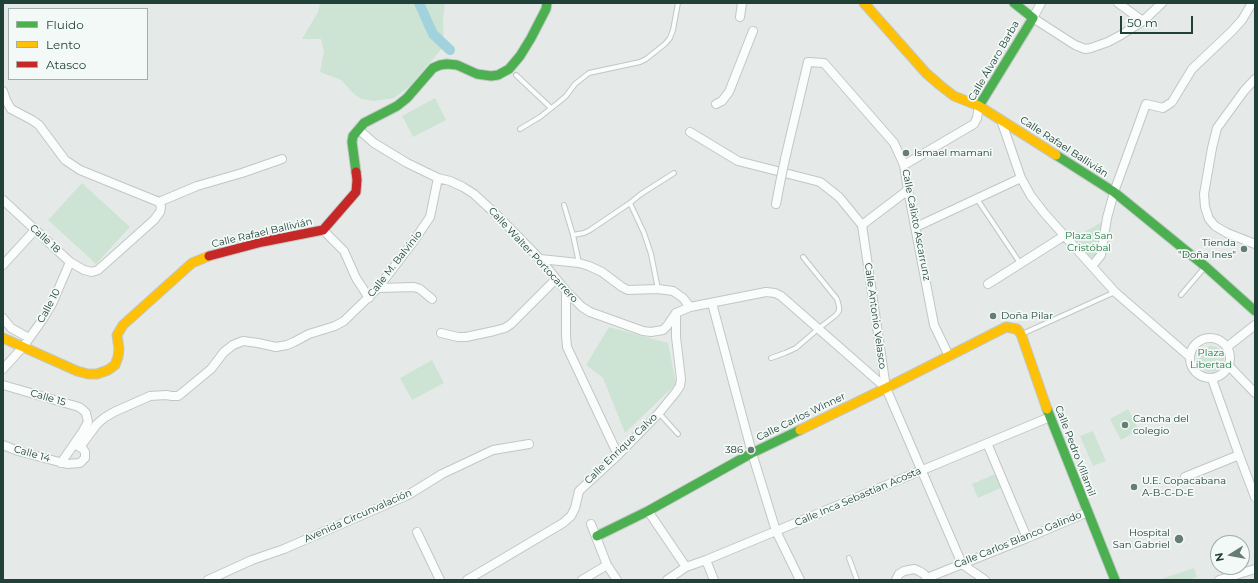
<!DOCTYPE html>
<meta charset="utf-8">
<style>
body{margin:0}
#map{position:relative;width:1258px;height:583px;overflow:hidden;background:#e5eae8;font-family:Montserrat,sans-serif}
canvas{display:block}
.frame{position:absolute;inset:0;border:4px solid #214038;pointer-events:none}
.legend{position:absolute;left:8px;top:8px;width:140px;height:72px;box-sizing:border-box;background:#f3f9f6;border:1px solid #9fafaa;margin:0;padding:5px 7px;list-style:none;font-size:12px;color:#214038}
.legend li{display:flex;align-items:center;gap:8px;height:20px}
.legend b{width:20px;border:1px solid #9fafaa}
.north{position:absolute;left:1210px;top:535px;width:40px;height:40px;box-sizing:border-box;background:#f3f9f6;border:1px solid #9fafaa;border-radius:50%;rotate:259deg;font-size:11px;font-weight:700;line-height:16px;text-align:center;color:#214038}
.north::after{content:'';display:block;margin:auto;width:14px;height:18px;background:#667c76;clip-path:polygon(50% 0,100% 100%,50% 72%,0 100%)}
.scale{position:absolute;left:1120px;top:16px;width:73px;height:18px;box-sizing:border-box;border:2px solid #214038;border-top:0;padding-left:5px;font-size:12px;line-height:14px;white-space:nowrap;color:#214038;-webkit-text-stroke:3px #f3f9f6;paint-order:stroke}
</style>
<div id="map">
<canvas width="1258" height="583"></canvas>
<div class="frame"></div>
<ul class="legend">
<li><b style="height:5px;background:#4caf50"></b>Fluido</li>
<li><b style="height:5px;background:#ffc107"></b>Lento</li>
<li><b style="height:5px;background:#c62828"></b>Atasco</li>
</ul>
<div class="north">N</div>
<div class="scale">50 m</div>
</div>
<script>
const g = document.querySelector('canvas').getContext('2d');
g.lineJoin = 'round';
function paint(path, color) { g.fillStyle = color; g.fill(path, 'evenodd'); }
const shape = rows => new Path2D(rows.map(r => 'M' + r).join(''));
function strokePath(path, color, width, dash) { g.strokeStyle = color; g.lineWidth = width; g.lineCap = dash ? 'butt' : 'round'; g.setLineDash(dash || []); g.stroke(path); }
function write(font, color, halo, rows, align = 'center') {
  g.font = font + ' Montserrat,sans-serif'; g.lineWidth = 3.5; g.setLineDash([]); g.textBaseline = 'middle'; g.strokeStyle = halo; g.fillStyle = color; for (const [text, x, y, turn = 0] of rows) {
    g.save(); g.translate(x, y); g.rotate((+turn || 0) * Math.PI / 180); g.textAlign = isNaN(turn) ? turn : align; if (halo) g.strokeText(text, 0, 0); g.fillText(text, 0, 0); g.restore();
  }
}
paint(shape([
 [320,3,445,3,443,21,444,45,439,52,410,86,394,98,375,101,361,99,353,93,341,80,320,72,324,52,321,39,302,39,318,12],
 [435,98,446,120,413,137,402,116],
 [82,183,130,227,96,264,48,220],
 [1102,222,1098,253,1093,258,1086,254,1065,231,1084,232],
 [609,327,668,343,676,384,625,433,603,378,586,365],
 '1198 359a13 13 0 1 1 26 0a13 13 0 1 1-26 0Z',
 [432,360,444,383,412,400,400,378],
 [1128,409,1139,430,1121,440,1110,419],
 [1093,431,1106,461,1093,466,1080,436],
 [995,474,1001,488,978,498,972,484],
 [1194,568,1197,577,1189,580,1158,580]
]), '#cde4d5');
strokePath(shape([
 [419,3,433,34,450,50]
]), '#a2d2db', 10);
const lane = shape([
 [516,75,551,108],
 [520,129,540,117,559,102,566,96,575,84,589,73,640,62,646,59,665,44,670,38,673,30,678,3],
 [977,199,1020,263],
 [630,203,644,233,651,254,658,289],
 [564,205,573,235,579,263],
 [573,235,584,233,590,230,630,203,641,194,674,173],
 [1181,295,1205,267],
 [1022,334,1115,292],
 [771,358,785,353,796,348,818,329,836,315,839,311,839,306,837,299,803,257],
 [659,413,678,434],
 [849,558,857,580]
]);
const street = shape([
 [1041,3,1033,18,1075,45,1085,49,1091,48,1108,42,1121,35,1143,21,1162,3],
 [1118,3,1143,21],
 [740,17,742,3],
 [1255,79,1244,91,1217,128,1212,148,1204,194,1205,207,1209,219,1215,226,1227,233,1255,244],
 [3,91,6,100,11,109,32,120,39,125,65,160,80,170,159,202,197,186,242,173,282,159],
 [716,104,722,101,729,92,753,31],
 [1001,120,1021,178,1031,196,1045,214,1115,292,1190,357],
 [358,129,374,143,407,163,438,178,450,181,463,187,474,194,501,219,540,259,566,291,582,307,590,312,643,331,651,332,663,330,667,326,676,313,690,307,766,292,775,293,781,296,886,388],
 [690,132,738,161,820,182,839,197,862,225,886,388,962,564,985,580],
 [785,159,808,62,824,63,894,143,904,165,908,190,934,325,949,356],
 [904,165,974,124,977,118,979,106],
 [3,200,70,262,84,270,92,272,98,270,154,220,160,212,161,207,159,202],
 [776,204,780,183],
 [862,225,908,190],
 [916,227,1021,178],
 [323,230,344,251,356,278,369,298],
 [540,259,579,263,589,266,602,272,622,287,628,290,658,289,673,291,683,298,690,307],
 [3,265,35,230],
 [1092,266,1101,255,1107,218,1114,192,1146,104,1163,108,1172,102,1192,69,1232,31,1242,20,1252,3],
 [988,284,1064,236],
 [378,288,414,287,420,289,432,299],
 [566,291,566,335,567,347,618,455],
 [712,303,752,453,776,531,800,580],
 [3,318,11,328,29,338],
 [441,333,458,337,466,337,494,331,505,328,511,324,556,279],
 '1190 358a20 20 0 1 1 40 0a20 20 0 1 1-40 0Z',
 [1227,347,1255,325],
 [1229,366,1255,393],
 [3,369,23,347,43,319,52,304,70,262],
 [1212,379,1239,455,1255,497],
 [3,385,79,407,83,410,86,413,88,422,83,431,61,463],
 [987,443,1027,538],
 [3,445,18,451,67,464,80,463,85,458,85,452,83,449,76,445],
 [80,447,97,424,104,418,114,412,150,396,166,395,172,396,178,396,182,393,211,369,224,352,233,345,243,341,258,343,276,347,287,345,294,342,309,334,335,326,344,321,378,288,413,242,430,217,438,178],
 [1185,477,1239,455],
 [648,511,686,567],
 [591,524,607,565,617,580],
 [417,532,440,580],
 [706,560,714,580],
 [927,578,1027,538,1088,512],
 [208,580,252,560,284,549,408,495,442,474,493,450,529,444],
 [467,580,563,523,571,516,575,508,579,491,618,455,659,413,676,392,680,386,681,379,676,337,676,313],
 [582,580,607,565],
 [667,580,686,567,706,560,776,531,1050,417],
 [896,580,899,574,904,571,914,569,919,571,924,574,928,580],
 [1219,580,1255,569]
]);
const fast = shape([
 [979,106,1033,18,1014,3],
 [1056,155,1114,192,1206,267,1255,311],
 [356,172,352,142,353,136,364,123,397,106,407,98,433,68,440,65,447,64,457,65,477,74,491,76,498,75,509,69,520,56,531,38,546,9,547,3],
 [1047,409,1115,580],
 [597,536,648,511,752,453,800,430]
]);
const slow = shape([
 [864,3,926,73,941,86,954,96,979,106,1056,155],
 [3,338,77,371,88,374,97,374,108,370,115,365,118,357,119,349,117,335,123,325,192,263,209,256],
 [800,430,886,388,1006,327,1017,329,1021,334,1047,409]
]);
const jam = shape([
 [209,256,262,242,323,230,356,192,357,180,356,172]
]);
strokePath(lane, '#c2c7c5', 6);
strokePath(street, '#c2c7c5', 10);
strokePath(fast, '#c0c8c5', 11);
strokePath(slow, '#c0c8c5', 11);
strokePath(jam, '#c0c8c5', 11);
strokePath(lane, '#fbfcfc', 4);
strokePath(street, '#fbfcfc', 8);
strokePath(fast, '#4caf50', 9);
strokePath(slow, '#ffc107', 9);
strokePath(jam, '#c62828', 9);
const streetBridge = shape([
 [780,183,785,159]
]);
strokePath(streetBridge, '#c2c7c5', 10, []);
strokePath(streetBridge, '#fbfcfc', 8);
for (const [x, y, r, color] of [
 [906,153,4,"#667c76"],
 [1244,249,4,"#667c76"],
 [993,316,4,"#667c76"],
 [1125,425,4,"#667c76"],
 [751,450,4,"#667c76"],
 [1134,487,4,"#667c76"],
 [1179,539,5,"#667c76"]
]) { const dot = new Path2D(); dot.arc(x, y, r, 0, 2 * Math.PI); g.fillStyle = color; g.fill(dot); strokePath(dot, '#f3f9f6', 1.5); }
write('10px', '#214038', '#f3f9f6', [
 ["Calle Álvaro Barba",994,61,-60],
 ["Calle Rafael Ballivián",1064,147,33],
 ["Calle Calixto Ascarrunz",916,225,79],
 ["Calle Rafael Ballivián",262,233,-13],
 ["Calle 18",45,239,42],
 ["Calle Walter Portocarrero",533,255,47],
 ["Calle M. Balvinio",395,264,-52],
 ["Calle 10",49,306,-62],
 ["Calle Antonio Velasco",875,316,82],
 ["Calle 15",48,398,16],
 ["Calle Carlos Winner",801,417,-26],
 ["Calle Enrique Calvo",621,449,-44],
 ["Calle Pedro Villamil",1075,451,69],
 ["Calle 14",32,454,16],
 ["Calle Inca Sebastían Acosta",858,497,-23],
 ["Avenida Circunvalación",358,516,-24],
 ["Calle Carlos Blanco Galindo",1018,540,-22]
]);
write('10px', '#214038', '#f3f9f6', [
 ["Ismael mamani",914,153],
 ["Tienda",1236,243,"right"],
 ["\"Doña Ines\"",1236,255,"right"],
 ["Doña Pilar",1001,316],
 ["Cancha del",1133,419],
 ["colegio",1133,431],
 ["386",743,450,"right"],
 ["U.E. Copacabana",1142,481],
 ["A-B-C-D-E",1142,493],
 ["Hospital",1170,533,"right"],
 ["San Gabriel",1170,545,"right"]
], 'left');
write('10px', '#28794a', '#f3f9f6', [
 ["Plaza San",1089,236],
 ["Cristóbal",1089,248],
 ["Plaza",1211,353],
 ["Libertad",1211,365]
]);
</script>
